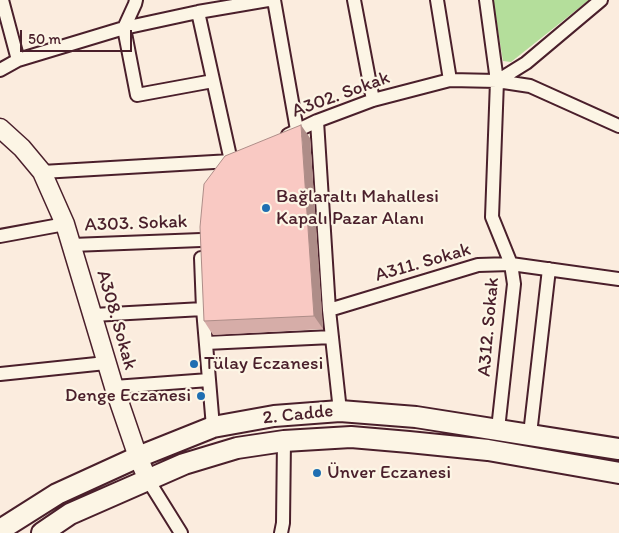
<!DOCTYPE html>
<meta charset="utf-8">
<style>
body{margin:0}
#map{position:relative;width:619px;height:533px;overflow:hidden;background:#fbecde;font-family:Itim,sans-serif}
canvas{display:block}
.scale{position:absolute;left:20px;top:30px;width:112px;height:22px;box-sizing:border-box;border:2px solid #4a1f2b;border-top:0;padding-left:6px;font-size:15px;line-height:18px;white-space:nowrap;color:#4a1f2b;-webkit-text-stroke:4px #fcf5e5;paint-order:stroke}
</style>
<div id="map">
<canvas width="619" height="533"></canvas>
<div class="scale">50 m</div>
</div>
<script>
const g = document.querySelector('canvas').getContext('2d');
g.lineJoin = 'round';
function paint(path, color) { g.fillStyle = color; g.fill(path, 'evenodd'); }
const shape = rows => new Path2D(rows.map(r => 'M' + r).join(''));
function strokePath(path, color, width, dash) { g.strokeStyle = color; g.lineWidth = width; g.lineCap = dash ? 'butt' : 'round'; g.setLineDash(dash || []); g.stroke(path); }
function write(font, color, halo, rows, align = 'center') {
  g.font = font + ' Itim,sans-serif'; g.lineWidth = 4.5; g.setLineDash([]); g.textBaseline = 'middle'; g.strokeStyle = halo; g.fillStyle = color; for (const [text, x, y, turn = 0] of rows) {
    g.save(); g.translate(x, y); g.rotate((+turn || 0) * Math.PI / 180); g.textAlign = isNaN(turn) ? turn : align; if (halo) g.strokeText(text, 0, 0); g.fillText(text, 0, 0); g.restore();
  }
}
paint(shape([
 [493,0,589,0,511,62,503,61]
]), '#b4de9b');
const minor = shape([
 [2,0,18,60],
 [136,0,135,4,124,28,137,95,213,81],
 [274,0,297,130],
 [354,0,373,100],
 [437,0,450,80],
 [486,0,497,81,492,217,511,264,514,284,498,429],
 [198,12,231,161,226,167],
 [0,70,18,60,124,28,198,12,268,0],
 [497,81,526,63,601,0],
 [317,121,329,310,340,411],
 [288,135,317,121,373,100,450,80,497,81,530,86,619,126],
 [42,172,231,161,235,159],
 [0,236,65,224],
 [72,245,201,240],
 [201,258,203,309,213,427],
 [329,310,478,265,511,264,619,279],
 [93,315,203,309],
 [206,343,332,337],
 [0,374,106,363],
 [114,387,209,380],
 [530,434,549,269],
 [148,480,181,533],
 [281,533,283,523,284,441]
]);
const secondary = shape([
 [0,128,22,148,42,172,65,224,114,387,138,457,148,480]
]);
const primary = shape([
 [0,530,57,494,138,457,213,427,274,416,340,411,416,417,619,449],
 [42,533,70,514,184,464,237,448,284,441,351,437,409,442,488,450,619,473]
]);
strokePath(minor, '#4a1f2b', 16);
strokePath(secondary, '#4a1f2b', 21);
strokePath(primary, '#4a1f2b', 24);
strokePath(minor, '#fcf5e5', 12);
strokePath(secondary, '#fcf5e5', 18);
strokePath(primary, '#fcf5e5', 20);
paint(shape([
 [310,138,323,329,213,335,204,321]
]), '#d6ada8');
paint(shape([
 [301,125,310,138,323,329,314,316]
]), '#ae8d88');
const building = shape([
 [301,125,314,316,204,321,200,227,204,184,225,156,301,125]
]);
paint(building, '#f9c9c3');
strokePath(building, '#ae8d88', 1);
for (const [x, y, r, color] of [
 [266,208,5,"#1f6fb2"],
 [194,364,5,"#1f6fb2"],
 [201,396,5,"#1f6fb2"],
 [317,473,5,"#1f6fb2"]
]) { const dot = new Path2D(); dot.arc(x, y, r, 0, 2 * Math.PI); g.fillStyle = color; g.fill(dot); strokePath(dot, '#fcf5e5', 2); }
write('19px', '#4a1f2b', '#fcf5e5', [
 ["A302. Sokak",341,95,-20],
 ["A303. Sokak",136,224,-2],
 ["A311. Sokak",423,263,-16],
 ["A308. Sokak",116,320,74],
 ["A312. Sokak",489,327,-85],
 ["2. Cadde",298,415,-6]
]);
write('19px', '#4a1f2b', '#fcf5e5', [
 ["Bağlaraltı Mahallesi",276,197],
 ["Kapalı Pazar Alanı",276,219],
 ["Tülay Eczanesi",204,364],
 ["Denge Eczanesi",191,396,"right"],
 ["Ünver Eczanesi",327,473]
], 'left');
</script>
